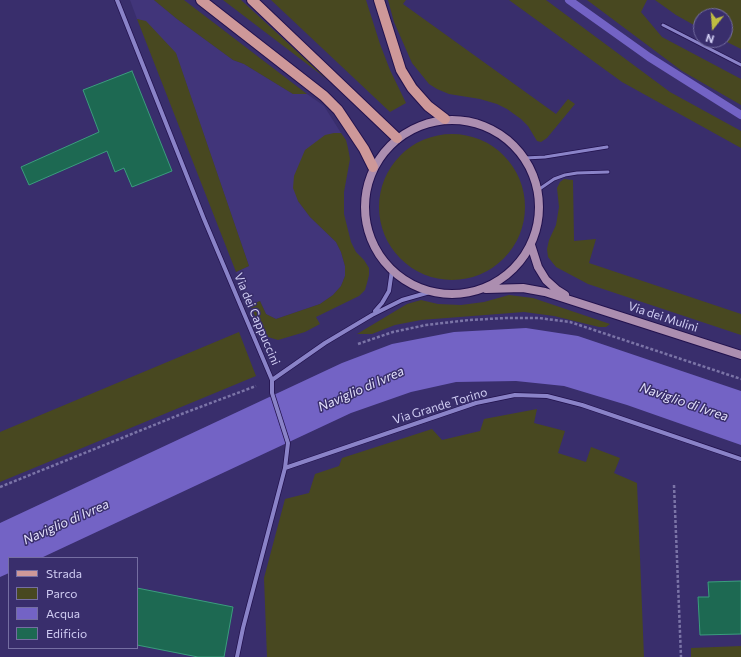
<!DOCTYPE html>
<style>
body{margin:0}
#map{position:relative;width:741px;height:657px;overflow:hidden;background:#392e6c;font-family:Commissioner,sans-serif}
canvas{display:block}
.legend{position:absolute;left:8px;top:557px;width:130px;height:92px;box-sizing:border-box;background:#392e6c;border:1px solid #756ea2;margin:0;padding:5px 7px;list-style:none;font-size:12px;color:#d0cdf3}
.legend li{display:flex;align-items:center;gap:8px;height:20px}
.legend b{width:20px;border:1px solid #756ea2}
.north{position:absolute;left:693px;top:8px;width:40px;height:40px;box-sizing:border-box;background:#392e6c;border:1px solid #756ea2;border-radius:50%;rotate:197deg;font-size:11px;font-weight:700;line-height:16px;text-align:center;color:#d0cdf3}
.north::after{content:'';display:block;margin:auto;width:14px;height:18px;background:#c0be41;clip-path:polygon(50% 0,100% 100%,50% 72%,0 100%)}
</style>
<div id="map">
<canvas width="741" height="657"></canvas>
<ul class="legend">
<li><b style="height:5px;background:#ce9899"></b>Strada</li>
<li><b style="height:11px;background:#484820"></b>Parco</li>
<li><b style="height:11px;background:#7363c5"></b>Acqua</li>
<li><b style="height:11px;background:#1d6952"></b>Edificio</li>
</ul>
<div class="north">N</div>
</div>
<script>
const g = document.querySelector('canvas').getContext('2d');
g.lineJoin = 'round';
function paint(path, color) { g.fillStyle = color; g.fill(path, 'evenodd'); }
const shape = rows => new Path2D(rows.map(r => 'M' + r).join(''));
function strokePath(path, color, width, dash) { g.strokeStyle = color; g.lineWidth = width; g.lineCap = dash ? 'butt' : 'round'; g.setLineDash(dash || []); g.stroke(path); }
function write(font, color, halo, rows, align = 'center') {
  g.font = font + ' Commissioner,sans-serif'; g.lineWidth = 3; g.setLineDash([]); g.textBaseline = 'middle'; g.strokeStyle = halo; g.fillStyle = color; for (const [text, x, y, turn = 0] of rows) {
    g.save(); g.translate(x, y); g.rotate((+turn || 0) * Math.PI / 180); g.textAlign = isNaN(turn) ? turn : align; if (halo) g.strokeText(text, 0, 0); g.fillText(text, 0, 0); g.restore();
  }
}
paint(shape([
 [130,0,154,0,177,19,233,60,244,64,293,94,307,94,324,106,341,133,334,133,298,201,310,217,336,242,341,252,345,266,345,276,341,286,333,295,320,304,276,319,266,314,260,301,250,305,236,272,249,266,176,54,146,22,137,19]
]), '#41357a');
paint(shape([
 [154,0,184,0,307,94,293,94,244,64,233,60,177,19],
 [223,0,241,0,328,80],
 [271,0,366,0,380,44,390,70,406,103,390,112],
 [388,0,406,0,403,4,556,114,568,99,575,104,547,138,541,142,537,141,528,126,521,119,507,109,497,104,480,99,449,94,437,89,429,84,412,63,394,22],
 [509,0,546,0,670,92,741,131,741,148,622,82],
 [587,0,647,0,641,12,662,37,741,79,741,105,682,71],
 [655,0,741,0,741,49,723,40,725,40,725,16,701,16,701,29,676,15],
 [137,19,146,21,176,53,249,266,236,272],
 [334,133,341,133,346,140,348,148,350,159,344,192,344,214,351,242,356,252,364,260,369,268,369,275,367,283,365,290,359,296,316,317,320,324,305,332,278,340,268,337,262,331,250,305,260,301,266,314,276,319,320,304,333,295,341,286,345,276,345,266,341,252,336,242,310,217,298,201,293,188,294,176,305,150,325,135],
 '379 207a73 73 0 1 1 146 0a73 73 0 1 1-146 0Z',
 [564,179,573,180,574,241,596,239,589,263,741,314,741,335,588,284,556,267,548,257,547,249,549,240,556,225,559,207,557,188,560,182],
 [509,295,533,298,610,324,606,327,599,327,554,316,524,312,511,313,421,320,395,325,372,334,357,334,407,304,421,300,438,304,461,305,484,302],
 [239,332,256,376,0,482,0,432],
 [537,409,534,423,565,431,558,453,586,462,591,447,620,458,614,473,637,483,644,657,267,657,264,578,285,499,309,493,315,474,339,466,342,458,432,429,442,440,480,431,484,419],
 [741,646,741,657,691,657,691,648]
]), '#484820');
paint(shape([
 [526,328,578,336,741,391,741,445,627,405,564,386,516,381,456,382,411,392,351,413,41,558,9,558,9,573,0,577,0,523,342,363,392,344,454,332]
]), '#7363c5');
strokePath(shape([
 [569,0,649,57,741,115]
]), '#7363c5', 8);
const building = shape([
 [132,71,172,171,132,187,124,168,115,172,107,151,29,185,21,167,99,132,83,90,132,71],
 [741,581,741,634,700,635,698,597,709,597,708,582,741,581],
 [137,588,233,607,224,657,198,657,137,645,137,588]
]);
paint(building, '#1d6952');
strokePath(building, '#3b9d7d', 1);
const lane = shape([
 [663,25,741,65],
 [525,158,545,157,607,147],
 [538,190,554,179,565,175,577,173,608,172]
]);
const street = shape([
 [117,0,204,219,272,380,272,393,288,443,285,468,243,628,237,657],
 [375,311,382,303,389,291,392,270],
 [272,380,325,343,372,315,402,300,430,292],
 [285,468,476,403,515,395,547,396,582,405,741,459]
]);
const secondary = shape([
 '365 207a87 87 0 1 1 174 0a87 87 0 1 1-174 0Z',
 [531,245,538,267,546,280,557,290,565,295],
 [486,289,523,288,545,292,741,355]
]);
const primary = shape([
 [201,0,324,96,338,110,364,149,373,167],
 [252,0,397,138],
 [379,0,401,70,412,88,428,106,445,119]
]);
strokePath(lane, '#22124e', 4.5);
strokePath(street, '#22124e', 5.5);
strokePath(secondary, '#22124e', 10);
strokePath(primary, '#22124e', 12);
strokePath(shape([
 [358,344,393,332,426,325,469,320,506,318,539,318,570,322,741,379],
 [674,485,681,657],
 [0,487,179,415,256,386]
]), '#7b74a7', 2.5, [3, 2]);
strokePath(lane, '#8a83c8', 3);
strokePath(street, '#8a83c8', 4);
strokePath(secondary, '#ac8eb0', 8);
strokePath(primary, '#ce9899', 10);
write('12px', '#d0cdf3', '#392e6c', [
 ["Via dei Mulini",663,317,18],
 ["Via dei Cappuccini",257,319,67],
 ["Via Grande Torino",440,406,-17]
]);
write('italic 13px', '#e2e0fb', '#392e6c', [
 ["Naviglio di Ivrea",361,389,-24],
 ["Naviglio di Ivrea",684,402,19],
 ["Naviglio di Ivrea",66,522,-24]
]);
</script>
